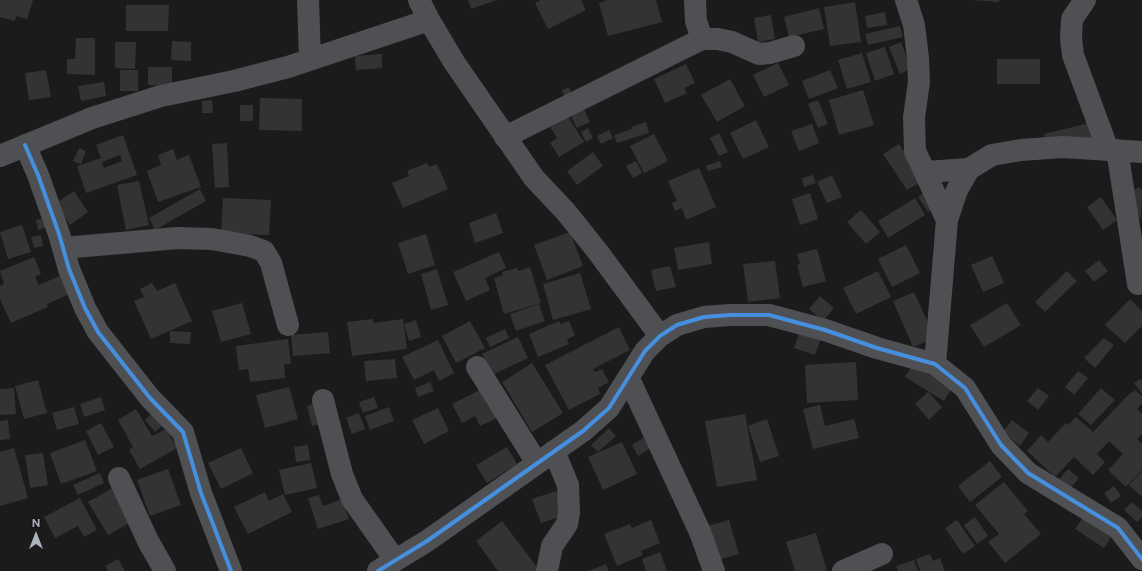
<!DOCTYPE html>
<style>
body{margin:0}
#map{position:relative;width:1142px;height:571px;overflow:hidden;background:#1b1b1b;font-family:"Public Sans",sans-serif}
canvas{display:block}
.north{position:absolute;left:16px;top:515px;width:40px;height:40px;-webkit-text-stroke:3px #151517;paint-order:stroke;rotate:0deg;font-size:11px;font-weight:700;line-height:16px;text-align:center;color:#abb2bd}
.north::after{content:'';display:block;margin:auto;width:14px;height:18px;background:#abb2bd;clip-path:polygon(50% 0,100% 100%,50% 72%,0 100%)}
</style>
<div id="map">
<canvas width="1142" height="571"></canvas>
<div class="north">N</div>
</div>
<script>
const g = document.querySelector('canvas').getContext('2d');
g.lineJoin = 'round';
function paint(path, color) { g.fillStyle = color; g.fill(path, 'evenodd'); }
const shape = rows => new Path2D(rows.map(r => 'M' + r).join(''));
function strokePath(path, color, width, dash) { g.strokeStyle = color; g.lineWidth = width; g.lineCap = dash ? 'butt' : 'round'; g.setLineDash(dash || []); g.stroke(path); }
paint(shape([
 [0,0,33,0,27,19,16,16,15,21,0,17],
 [468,0,497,0,471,9],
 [541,0,581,0,586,10,548,29,535,3],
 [608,0,656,0,662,22,608,36,599,3],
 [972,0,999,0,999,2],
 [855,2,861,42,830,46,824,7],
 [126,5,169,5,168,31,126,31],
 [819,8,824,29,789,37,784,17],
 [885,12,887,25,867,28,865,16],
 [771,15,775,39,758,42,754,18],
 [900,26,903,37,868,45,865,34],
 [76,38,95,38,95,75,67,74,67,59,75,59],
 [172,41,191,42,191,61,171,60],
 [115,42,136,42,135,69,115,68],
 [901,42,911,69,900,74,889,47],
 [885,47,894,74,875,81,866,53],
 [862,53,871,82,847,89,838,60],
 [382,54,382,68,356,70,355,56],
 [997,59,1040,59,1040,84,997,84],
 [778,63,789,85,764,97,753,75],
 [686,64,695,83,684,88,687,93,665,103,654,79],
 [148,67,172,67,172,86,148,85],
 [46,70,51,97,29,100,25,73],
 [120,70,138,70,138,91,120,91],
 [830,70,838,88,809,99,802,81],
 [730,79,745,106,717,122,701,95],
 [104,82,106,96,81,101,78,86],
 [569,87,574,99,566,102,562,90],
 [863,90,874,125,839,135,829,100],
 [260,98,302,99,302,131,259,130],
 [212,100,213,113,202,113,202,101],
 [818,100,828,124,818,128,808,104],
 [240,105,253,105,253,121,240,121],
 [583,107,590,122,577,128,570,114],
 [568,117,584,142,559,157,550,143,557,138,550,127],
 [756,120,769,147,743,159,730,133],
 [646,122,649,133,617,143,614,135,632,129,631,127],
 [1094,122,1099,141,1047,146,1044,134],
 [812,124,819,143,799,151,791,131],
 [588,128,593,138,586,142,581,132],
 [609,130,613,138,601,144,597,136],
 [719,133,728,152,719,156,710,138],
 [654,134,668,161,644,173,630,146],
 [123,135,137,175,86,193,77,166,101,158,96,145],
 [120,155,122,161,104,168,102,162],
 [227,143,229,187,215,188,212,144],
 [899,144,923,181,907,190,883,154],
 [79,148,86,151,81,164,73,161],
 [173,149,177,160,189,155,201,187,158,202,147,171,161,165,158,155],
 [593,152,603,166,577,185,567,171],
 [636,161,642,173,633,178,626,166],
 [720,161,722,167,708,171,706,166],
 [427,163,429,167,437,164,448,189,403,208,392,183,409,176,407,171],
 [699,168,716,207,686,220,682,208,675,211,672,203,677,201,668,181],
 [813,175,816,183,804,187,802,178],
 [832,175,842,197,827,203,817,182],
 [139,181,149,225,126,230,117,185],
 [1140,187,1142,191,1141,221,1129,192],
 [200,189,206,201,155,230,149,218],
 [929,189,939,204,928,212,918,197],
 [74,191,88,212,70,225,55,204],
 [810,193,818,219,800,225,792,199],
 [1101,197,1117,220,1103,230,1087,207],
 [223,198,271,200,269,235,221,233],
 [915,198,925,215,888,238,878,221],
 [861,210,880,232,866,244,847,222],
 [496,213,503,233,475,243,469,223],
 [44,218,47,227,38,230,36,220],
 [22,225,31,252,8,259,0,232],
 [570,232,583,266,547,280,534,245],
 [426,234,435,265,408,274,398,243],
 [41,235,43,246,34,248,31,237],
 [709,242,712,264,678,270,674,248],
 [906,245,920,273,892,287,878,259],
 [817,249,826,281,803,287,797,265,800,264,797,254],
 [499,252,506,268,485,278,490,290,466,301,453,272],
 [992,256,1004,283,983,292,971,265],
 [34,257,41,274,35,277,39,285,64,274,72,293,47,304,48,307,11,323,0,299,0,286,4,284,0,271],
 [1099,260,1108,271,1094,282,1085,271],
 [775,261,780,298,748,302,743,264],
 [670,266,676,287,656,291,651,270],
 [530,267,541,303,504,314,494,278,503,275,502,272,517,268,518,271],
 [437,269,448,305,431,310,421,274],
 [878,271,891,297,856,314,843,288],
 [1067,271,1077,281,1045,312,1035,302],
 [580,273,591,309,553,320,543,284],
 [152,283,157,291,175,283,192,321,151,339,134,301,144,297,140,289],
 [914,292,935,338,913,347,893,301],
 [820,296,834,308,823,321,809,309],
 [1130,299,1142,311,1142,326,1125,343,1105,325],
 [242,303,251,334,221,342,212,311],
 [1007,303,1021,325,984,347,970,325],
 [539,304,545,321,516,331,510,314],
 [373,319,373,323,403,319,407,349,352,356,347,322],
 [416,320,421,337,409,341,404,324],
 [470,321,485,348,456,363,442,336],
 [559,321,561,324,569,321,575,336,567,339,569,344,538,357,529,334],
 [619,327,630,350,593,369,595,372,602,369,609,382,598,388,600,394,569,410,545,365],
 [505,329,509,338,490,347,486,338],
 [170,331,191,332,190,344,170,343],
 [800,331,821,339,815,355,794,348],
 [328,332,330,353,293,356,291,335],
 [518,337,528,358,492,375,482,354],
 [1104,338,1114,345,1095,368,1084,358],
 [288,339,291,364,284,364,285,378,250,382,248,369,239,370,236,346],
 [438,340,454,373,439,381,434,370,414,380,402,357],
 [395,359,397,378,366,381,364,361],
 [856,362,858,400,807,403,805,365],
 [532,363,563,413,532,432,502,382],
 [914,363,953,386,944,401,905,377],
 [1078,371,1088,378,1074,395,1065,387],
 [1140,379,1142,381,1142,394,1134,383],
 [38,380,47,413,24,419,15,386],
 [430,382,434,391,418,397,415,388],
 [289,387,298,419,265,428,256,395],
 [486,387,502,416,480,426,475,416,462,423,452,404],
 [14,388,16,414,0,415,0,389],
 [1038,388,1049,396,1038,410,1027,401],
 [1101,388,1115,400,1091,425,1078,414],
 [1135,390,1142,396,1142,403,1137,409,1142,414,1142,434,1137,439,1142,444,1142,470,1126,487,1108,470,1123,454,1109,441,1097,454,1105,462,1093,475,1074,457,1055,477,1027,451,1041,435,1048,442,1066,423,1068,425,1076,417,1093,432,1131,392,1132,393],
 [928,392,942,407,929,420,915,404],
 [101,397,105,410,84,417,80,404],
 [374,397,378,408,363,413,359,402],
 [318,402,324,423,312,426,307,406],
 [820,405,825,426,854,419,859,438,813,449,803,409],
 [74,407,79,424,57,430,52,413],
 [389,407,394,421,370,430,365,416],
 [438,408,449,431,424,444,412,420],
 [136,409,152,436,166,429,177,448,140,469,129,450,133,447,118,420],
 [152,413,163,425,155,432,145,420],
 [359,413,365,429,352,434,346,418],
 [745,414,757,480,717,487,705,421],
 [767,419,779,456,760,462,748,426],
 [8,420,10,439,0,440,0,421],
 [1012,420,1029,433,1020,446,1003,432],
 [101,423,114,447,98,455,86,431],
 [609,428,616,436,598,452,591,445],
 [645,437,651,448,638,456,632,445],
 [85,440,97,471,61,484,50,453],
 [622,442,637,474,603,490,588,457],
 [308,445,310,460,296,462,294,447],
 [507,447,517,464,487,483,476,465],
 [14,448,28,498,0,506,0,452],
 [241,448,253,473,221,489,208,463],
 [43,453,48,485,30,488,25,455],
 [990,461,1002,477,970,502,958,486],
 [311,463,317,488,285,495,279,470],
 [168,469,181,505,150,516,137,480],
 [1068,469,1079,478,1067,492,1056,483],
 [1142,471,1142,497,1129,485],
 [100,473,104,483,78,495,73,485],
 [1004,482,1028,511,1024,514,1041,534,1005,563,988,542,999,534,975,505],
 [116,486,135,520,108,535,88,502],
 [1114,486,1121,496,1111,503,1104,493],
 [556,491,565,515,541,523,532,499],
 [265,492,269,501,283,494,292,512,248,534,234,507],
 [319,495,323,506,342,499,349,519,318,529,308,498],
 [80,498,97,530,84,537,78,526,55,538,44,517],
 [1132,502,1142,511,1142,517,1137,522,1124,510],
 [1084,516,1113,535,1104,548,1075,529],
 [975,517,988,536,977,544,964,525],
 [651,520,660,543,641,551,643,555,617,566,604,534,630,524,632,528],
 [729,520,739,554,717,560,707,526],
 [957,520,975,546,963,554,945,528],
 [502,521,540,571,498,571,476,541],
 [816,533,827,571,795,571,786,542],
 [660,552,667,571,646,571,642,559],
 [930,554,933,561,940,558,945,571,920,571,916,559],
 [118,559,125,571,108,571,105,566],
 [914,560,918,571,898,571,896,566],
 [606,564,609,571,589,571]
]), '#333');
strokePath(shape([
 [308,0,310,59],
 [419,0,429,20,454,62,534,178,566,212,598,252,660,336],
 [695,0,696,21,702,39],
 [906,0,914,25,918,58,919,82,914,117,915,151,947,220],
 [1085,0,1072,19,1071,38,1073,55,1108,150],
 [505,137,702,39,718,39,732,42,759,54,770,53,794,46],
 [25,145,38,175,59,234,69,269,85,308,98,332,150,398,183,432,201,493,231,571],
 [1117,150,1138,284],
 [0,156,92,118,161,96,234,81,288,67,429,20],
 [926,172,969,169,992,155,1021,150,1063,147,1142,152],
 [63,248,178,238,212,239,250,246,264,251,271,263,288,325],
 [935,364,947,220,957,190,969,169],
 [477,367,537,463],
 [629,379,700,532,714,571],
 [323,400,342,474,352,499,395,560],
 [119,478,148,541,165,571],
 [378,571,427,541,583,431,609,408,645,351,660,336,677,325,704,317,730,315,769,315,825,330,877,348,935,364,965,388,1001,445,1028,473,1118,528,1142,559],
 [547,571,552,546,567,524,569,513,568,485,554,451],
 [843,571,882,554]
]), '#4f5054', 22);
strokePath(shape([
 [25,145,38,175,59,234,69,269,85,308,98,332,150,398,183,432,201,493,231,571],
 [378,571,427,541,583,431,609,408,645,351,660,336,677,325,704,317,730,315,769,315,825,330,877,348,935,364,965,388,1001,445,1028,473,1118,528,1142,559]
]), '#468fdf', 4);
</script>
